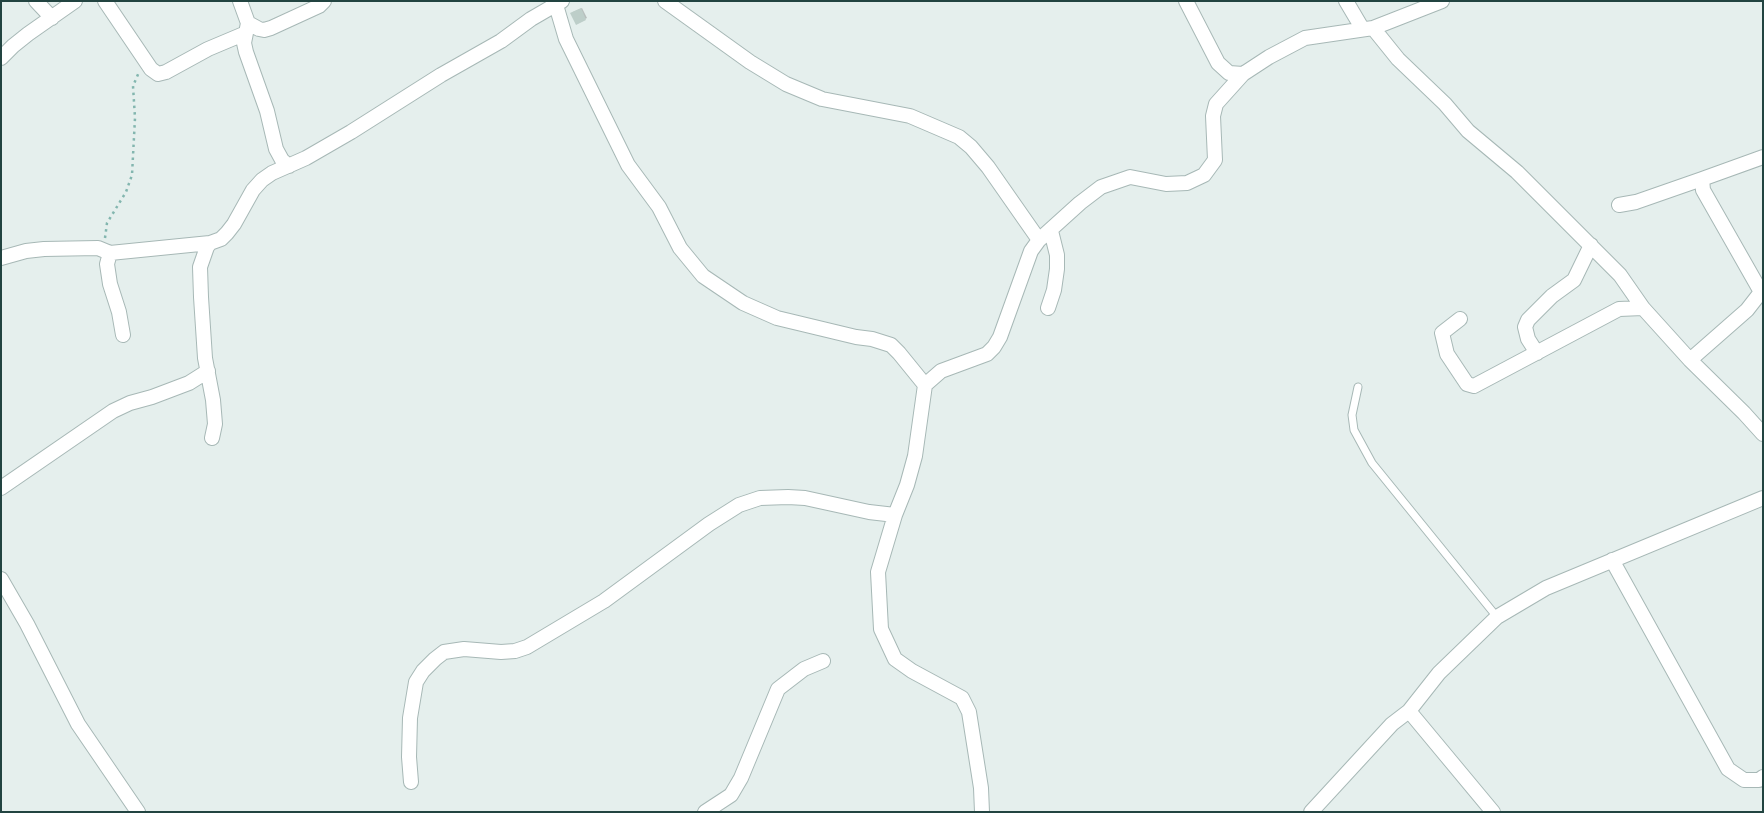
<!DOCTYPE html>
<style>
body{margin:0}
#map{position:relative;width:1764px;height:813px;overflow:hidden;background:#e5efed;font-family:"Asap Condensed",sans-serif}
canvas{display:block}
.frame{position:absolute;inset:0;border:2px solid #224441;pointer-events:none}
</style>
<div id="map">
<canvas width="1764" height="813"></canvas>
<div class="frame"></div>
</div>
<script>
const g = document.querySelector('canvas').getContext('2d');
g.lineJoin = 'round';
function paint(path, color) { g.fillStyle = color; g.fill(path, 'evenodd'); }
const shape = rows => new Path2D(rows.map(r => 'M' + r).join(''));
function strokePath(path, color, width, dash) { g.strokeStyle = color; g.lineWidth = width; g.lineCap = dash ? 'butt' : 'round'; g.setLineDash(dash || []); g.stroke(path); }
paint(shape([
 [582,8,587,18,585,19,573,12]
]), '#0003');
paint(shape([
 [581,8,586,20,576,25,570,13]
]), '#bdcec9');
const lane = shape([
 [1358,387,1352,415,1354,430,1372,463,1497,617]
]);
const street = shape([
 [36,1,52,18],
 [105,1,151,69,158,74,166,72,208,49,246,33],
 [240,1,248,23,244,43,246,52,267,111,276,149,282,160,289,166],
 [665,1,750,62,786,84,822,99,910,116,959,137,971,147,988,167,1039,240],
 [1186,1,1218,63,1229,73,1243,74],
 [1346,1,1362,28],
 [556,5,566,39,628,165,659,207,680,248,703,276,743,303,777,318,856,337,872,339,891,345,899,353,925,385],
 [248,23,259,29,264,30,271,28,319,6,324,1],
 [1373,28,1398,59,1445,104,1468,131,1517,172,1620,275,1643,308,1690,360,1744,413,1763,434],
 [1,58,13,46,28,34,75,1],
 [1619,205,1636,202,1702,179],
 [1,258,26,251,44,249,98,248,110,253],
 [1048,308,1054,290,1057,269,1057,255,1051,231],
 [1460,319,1442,333,1447,354,1467,384,1474,386,1619,309,1643,308],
 [123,335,119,312,110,284,107,264,110,253,210,243],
 [1537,353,1528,339,1525,327,1528,320,1552,296,1574,280,1591,245],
 [1690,360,1747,310,1761,292,1703,190,1702,179,1763,157],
 [212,438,215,424,213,400,205,358,201,297,200,267,207,247,210,243,221,239,227,233,234,224,253,190,262,180,272,173,306,158,351,132,441,75,501,41,531,19,562,1],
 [1,488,113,411,130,403,152,397,189,383,208,371],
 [1612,560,1728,769,1744,780,1759,780,1763,777],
 [1,579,27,624,78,724,138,812],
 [1409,711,1493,812],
 [411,782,409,757,410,718,416,682,423,671,435,659,444,652,464,649,501,652,515,651,527,647,604,601,709,524,739,505,760,498,788,497,805,498,869,512,895,515],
 [705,812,731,795,741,778,778,689,804,669,823,661],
 [982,812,981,788,969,712,962,698,912,671,895,659,881,629,878,572,895,515,907,485,915,456,925,385,941,371,987,354,994,347,1000,337,1031,251,1039,240,1080,203,1101,187,1130,177,1166,184,1187,183,1204,175,1215,160,1213,116,1216,104,1243,74,1269,57,1305,38,1373,28,1442,1],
 [1311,812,1392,724,1409,711,1439,673,1497,617,1546,588,1763,498]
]);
strokePath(lane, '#a7b8b6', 9);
strokePath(street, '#a7b8b6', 16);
strokePath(shape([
 [105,238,107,223,126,192,132,175,135,118,133,86,139,72]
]), '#83b6af', 2.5, [2.5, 4]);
strokePath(lane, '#fff', 7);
strokePath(street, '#fff', 14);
</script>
